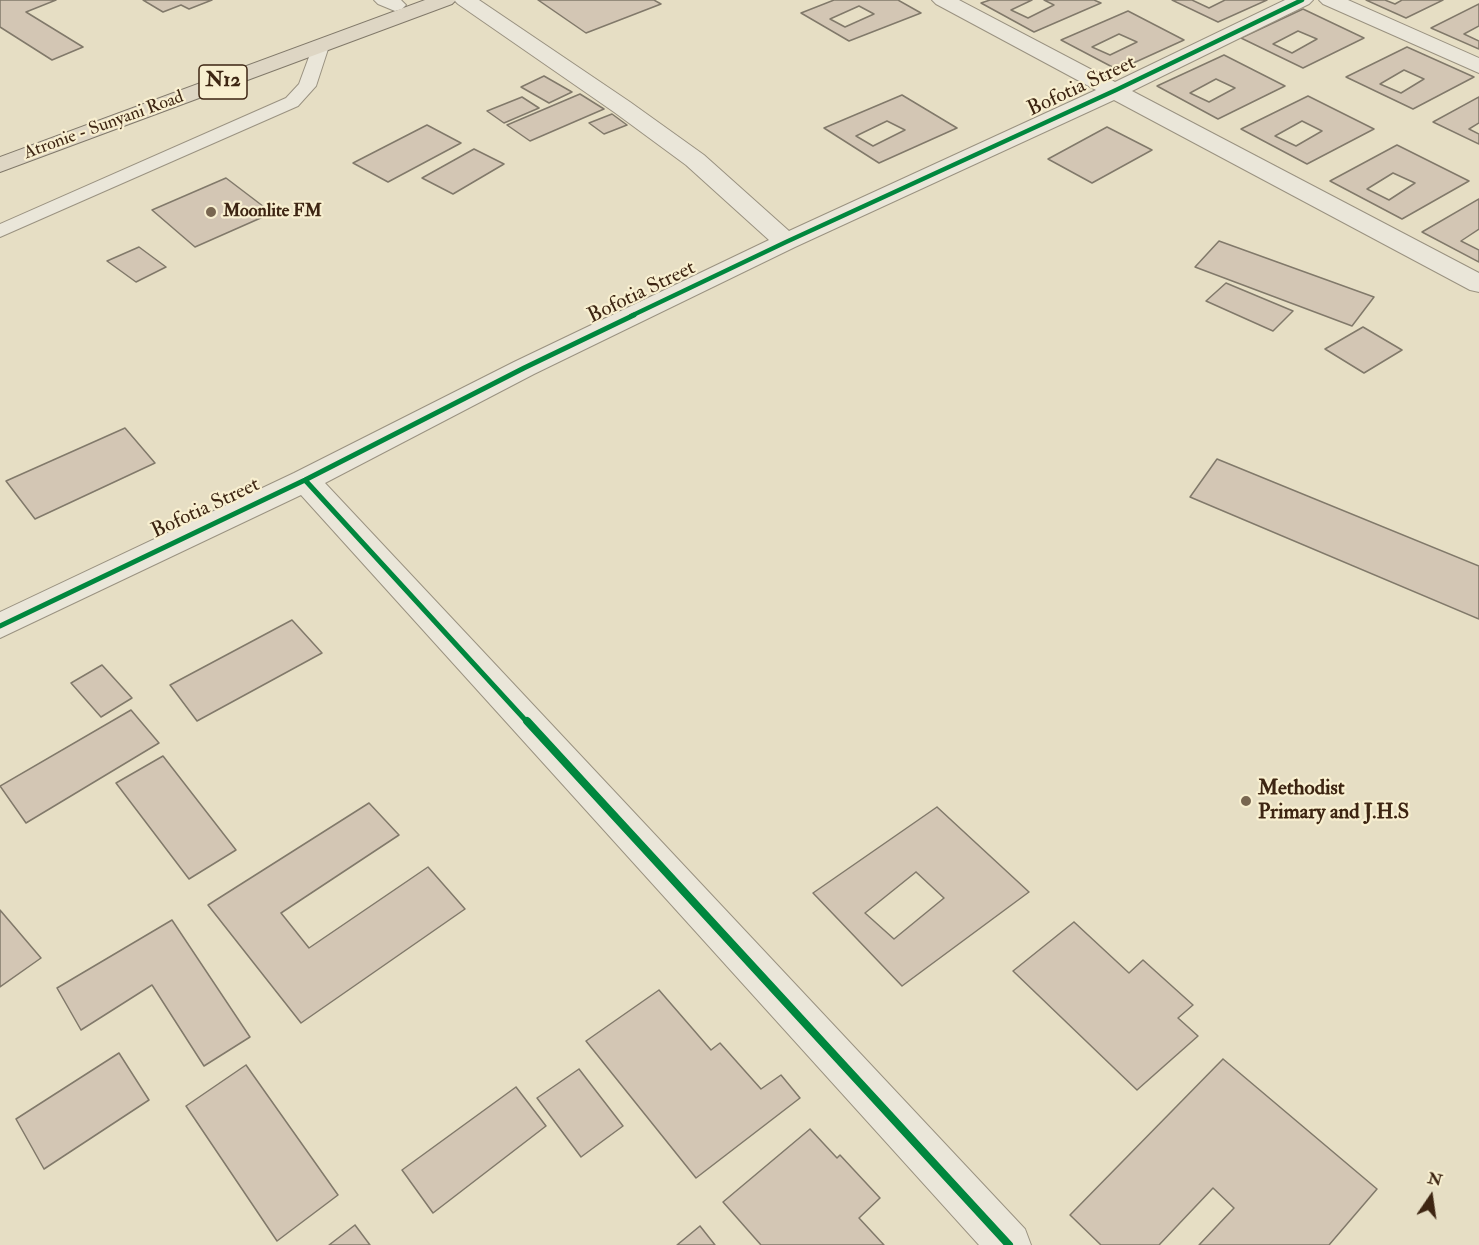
<!DOCTYPE html>
<style>
body{margin:0}
#map{position:relative;width:1479px;height:1245px;overflow:hidden;background:#e6dec4;font-family:"IM FELL Double Pica",serif}
canvas{display:block}
.north{position:absolute;left:1401px;top:1167px;width:60px;height:60px;-webkit-text-stroke:4px #f8efd0;paint-order:stroke;rotate:13deg;font-size:16px;font-weight:700;line-height:24px;text-align:center;color:#3d2512}
.north::after{content:'';display:block;margin:auto;width:21px;height:27px;background:#3d2512;clip-path:polygon(50% 0,100% 100%,50% 72%,0 100%)}
</style>
<div id="map">
<canvas width="1479" height="1245"></canvas>
<div class="north">N</div>
</div>
<script>
const g = document.querySelector('canvas').getContext('2d');
g.lineJoin = 'round';
function paint(path, color) { g.fillStyle = color; g.fill(path, 'evenodd'); }
const shape = rows => new Path2D(rows.map(r => 'M' + r).join(''));
function strokePath(path, color, width, dash) { g.strokeStyle = color; g.lineWidth = width; g.lineCap = dash ? 'butt' : 'round'; g.setLineDash(dash || []); g.stroke(path); }
function write(font, color, halo, rows, align = 'center') {
  g.font = font + ' "IM FELL Double Pica",serif'; g.lineWidth = 4.5; g.setLineDash([]); g.textBaseline = 'middle'; g.strokeStyle = halo; g.fillStyle = color; for (const [text, x, y, turn = 0] of rows) {
    g.save(); g.translate(x, y); g.rotate((+turn || 0) * Math.PI / 180); g.textAlign = isNaN(turn) ? turn : align; if (halo) g.strokeText(text, 0, 0); g.fillText(text, 0, 0); g.restore();
  }
}
const building = shape([
 [0,0,56,0,26,12,83,47,52,60,0,27,0,0],
 [143,0,212,0,189,9,181,5,163,12,143,0],
 [538,0,654,0,661,4,586,33,538,0],
 [834,0,898,0,921,13,849,41,801,13,834,0],
 [859,6,874,14,845,27,830,19,859,6],
 [990,0,1032,0,1011,10,1028,18,1054,5,1044,0,1094,0,1101,3,1034,32,981,3,990,0],
 [1172,0,1192,0,1209,8,1225,0,1267,0,1218,22,1172,0],
 [1366,0,1385,0,1395,4,1402,0,1443,0,1406,18,1366,0],
 [1479,4,1479,26,1464,34,1479,41,1479,49,1431,28,1479,4],
 [1303,9,1364,38,1303,68,1241,38,1303,9],
 [1298,31,1317,39,1292,53,1273,44,1298,31],
 [1128,11,1184,40,1118,70,1061,40,1128,11],
 [1119,34,1137,42,1110,55,1092,47,1119,34],
 [1407,47,1474,77,1413,109,1346,77,1407,47],
 [1404,70,1424,79,1401,93,1380,84,1404,70],
 [1224,55,1285,86,1218,119,1157,86,1224,55],
 [1216,79,1235,88,1209,102,1190,93,1216,79],
 [544,76,572,92,549,103,521,87,544,76],
 [580,94,604,109,530,141,507,125,580,94],
 [902,95,957,128,879,163,824,128,902,95],
 [887,121,905,130,873,146,856,136,887,121],
 [1308,96,1374,129,1307,164,1241,129,1308,96],
 [1302,121,1322,131,1296,146,1275,136,1302,121],
 [522,97,539,108,504,123,487,111,522,97],
 [1479,97,1479,123,1469,129,1479,134,1479,144,1433,122,1479,97],
 [612,114,627,125,604,134,589,123,612,114],
 [427,125,461,143,388,182,353,163,427,125],
 [1107,127,1152,150,1092,183,1048,159,1107,127],
 [1397,145,1469,181,1402,219,1330,181,1397,145],
 [1393,173,1415,183,1389,200,1367,189,1393,173],
 [474,149,504,164,453,194,422,178,474,149],
 [226,178,272,213,195,247,152,210,226,178],
 [1479,199,1479,229,1461,241,1479,250,1479,262,1422,232,1479,199],
 [1219,241,1374,297,1352,326,1195,267,1219,241],
 [139,247,166,267,136,282,107,261,139,247],
 [1226,283,1293,311,1273,331,1206,301,1226,283],
 [1363,327,1402,350,1364,373,1325,349,1363,327],
 [125,428,155,463,35,519,6,481,125,428],
 [1217,459,1479,566,1479,619,1190,497,1217,459],
 [292,620,322,653,197,721,170,685,292,620],
 [102,665,132,698,101,717,71,683,102,665],
 [131,710,159,743,26,823,0,786,131,710],
 [163,756,236,850,189,879,116,783,163,756],
 [369,803,399,835,281,913,309,948,428,867,465,909,301,1023,208,905,369,803],
 [937,807,1029,892,902,986,813,893,937,807],
 [916,872,944,898,894,939,865,913,916,872],
 [0,910,41,958,0,987,0,910],
 [172,920,250,1037,204,1066,152,985,81,1030,57,988,172,920],
 [1074,922,1129,973,1143,960,1193,1005,1178,1018,1198,1036,1137,1090,1013,971,1074,922],
 [659,990,711,1050,720,1043,761,1089,781,1075,800,1098,696,1178,586,1041,659,990],
 [119,1053,149,1100,44,1169,16,1119,119,1053],
 [1223,1059,1377,1189,1329,1245,1199,1245,1234,1208,1213,1188,1159,1245,1101,1245,1070,1215,1223,1059],
 [246,1065,338,1195,277,1241,186,1106,246,1065],
 [579,1069,623,1126,581,1157,537,1098,579,1069],
 [516,1087,546,1126,433,1213,402,1170,516,1087],
 [810,1129,837,1158,840,1155,880,1198,859,1218,884,1245,761,1245,723,1202,810,1129],
 [355,1225,370,1245,329,1245,355,1225],
 [700,1226,715,1245,677,1245,700,1226]
]);
paint(building, '#d3c6b4');
strokePath(building, '#81796a', 1.5);
const lane = shape([
 [321,41,327,42,329,46,316,86,298,106,0,237,0,224,286,98,299,84,313,46,315,42,321,41]
]);
const street = shape([
 [374,0,401,0,406,5,402,9,395,11,378,4,374,0],
 [454,0,479,0,630,102,704,155,789,231,1096,90,936,4,932,0,959,0,1115,82,1285,0,1313,0,1309,4,1132,91,1479,273,1479,292,1470,290,1114,100,795,247,534,374,325,483,1025,1229,1031,1245,979,1245,301,495,0,638,0,612,294,473,514,362,769,240,686,165,614,112,458,4,454,0],
 [1319,0,1348,0,1479,58,1479,73,1323,4,1319,0]
]);
const highway = shape([
 [425,0,456,0,452,4,0,172,0,157,425,0]
]);
strokePath(lane, '#9a9281', 2);
strokePath(street, '#9a9281', 2);
strokePath(highway, '#81796a', 2);
paint(lane, '#eae6d9');
paint(street, '#eae6d9');
paint(highway, '#ded6c4');
strokePath(shape([
 [631,316,786,242,1116,90,1302,0]
]), '#00873e', 4.5);
strokePath(shape([
 [305,480,528,723],
 [0,626,305,480,524,368,634,315]
]), '#00873e', 5);
strokePath(shape([
 [527,721,1009,1245]
]), '#00873e', 8);
for (const [x, y, r, color] of [
 [211,212,6,"#786650"],
 [1246,801,6,"#786650"]
]) { const dot = new Path2D(); dot.arc(x, y, r, 0, 2 * Math.PI); g.fillStyle = color; g.fill(dot); strokePath(dot, '#f8efd0', 2); }
write('18px', '#3d2512', '#f8efd0', [
 ["Atronie - Sunyani Road",104,126,-20]
]);
write('bold 18px', '#3d2512', '#f8efd0', [
 ["Moonlite FM",223,212]
], 'left');
for (const [x, y, w] of [
 [223,82,48]
]) { const box = new Path2D(); box.roundRect(x - w / 2, y - 17, w, 34, 4.5); g.fillStyle = '#f8efd0'; g.fill(box); strokePath(box, '#3d2512', 1.5); }
write('bold 20px', '#3d2512', null, [
 ["N12",223,82]
]);
write('21px', '#3d2512', '#f8efd0', [
 ["Bofotia Street",1082,87,-25],
 ["Bofotia Street",642,293,-26],
 ["Bofotia Street",206,509,-25]
]);
write('bold 21px', '#3d2512', '#f8efd0', [
 ["Methodist",1258,789],
 ["Primary and J.H.S",1258,813]
], 'left');
</script>
